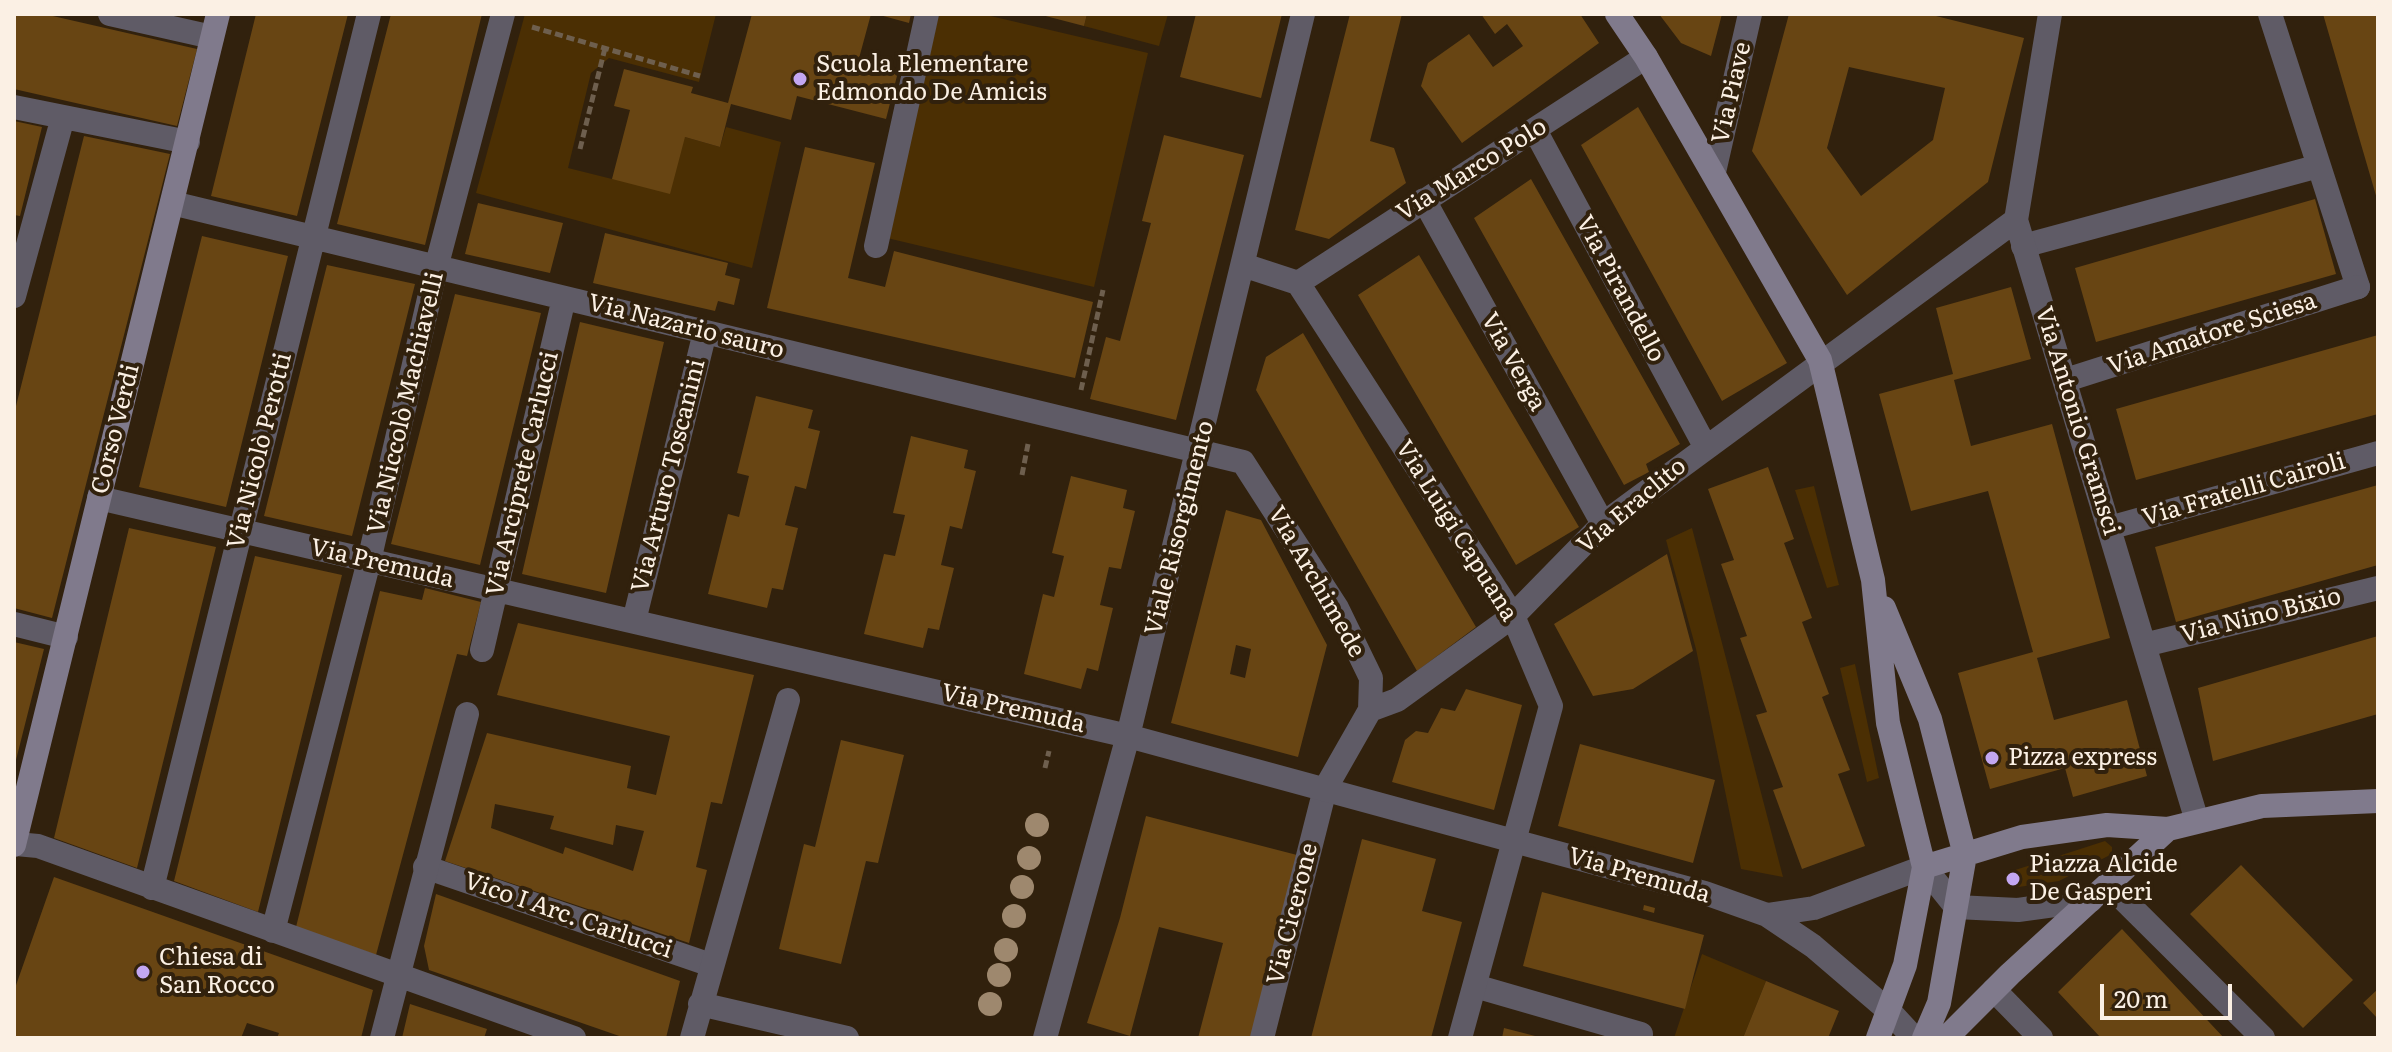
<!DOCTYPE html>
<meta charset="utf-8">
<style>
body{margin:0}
#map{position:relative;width:2392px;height:1052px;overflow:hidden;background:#31210d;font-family:Literata,serif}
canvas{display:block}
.frame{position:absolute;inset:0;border:16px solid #fbf0e4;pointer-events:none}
.scale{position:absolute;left:2100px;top:984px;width:132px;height:36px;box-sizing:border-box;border:4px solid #fbf0e4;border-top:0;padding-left:10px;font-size:24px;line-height:28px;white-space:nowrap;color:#fbf0e4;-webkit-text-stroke:6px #31210d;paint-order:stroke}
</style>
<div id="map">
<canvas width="2392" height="1052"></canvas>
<div class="frame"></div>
<div class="scale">20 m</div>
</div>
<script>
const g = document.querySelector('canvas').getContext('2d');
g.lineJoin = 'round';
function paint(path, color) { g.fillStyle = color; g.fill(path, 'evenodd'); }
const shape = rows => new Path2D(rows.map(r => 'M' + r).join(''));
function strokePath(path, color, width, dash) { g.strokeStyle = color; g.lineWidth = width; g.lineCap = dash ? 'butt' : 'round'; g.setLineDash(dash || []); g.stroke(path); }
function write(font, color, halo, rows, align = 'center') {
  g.font = font + ' Literata,serif'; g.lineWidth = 8; g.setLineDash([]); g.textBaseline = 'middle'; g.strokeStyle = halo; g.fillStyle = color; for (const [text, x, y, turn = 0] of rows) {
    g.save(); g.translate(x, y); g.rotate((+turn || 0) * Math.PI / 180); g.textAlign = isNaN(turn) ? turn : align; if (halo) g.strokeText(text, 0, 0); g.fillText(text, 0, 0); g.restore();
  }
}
paint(shape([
 [525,14,716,14,699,82,609,58,591,73,568,168,612,179,685,137,720,147,726,127,781,142,752,268,476,193],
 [939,14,982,14,1148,53,1094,287,887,238],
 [1087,14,1168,14,1159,46,1084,26],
 [1814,486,1839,585,1827,588,1795,490],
 [1692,528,1783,877,1741,869,1696,649,1666,540],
 [1855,664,1879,778,1867,782,1840,668],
 [2105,841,2112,847,2112,854,2059,881,2012,888,2005,883,2009,872],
 [1702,954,1766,981,1743,1038,1674,1038]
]), '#4b2f03');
paint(shape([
 [14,14,44,14,197,49,177,126,14,89],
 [256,14,348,14,297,216,211,196],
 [391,14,482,14,425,245,337,224],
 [752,14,871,14,858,62,898,72,886,119,797,96,791,120,731,104,720,147,685,137,670,194,612,179,630,110,614,106,624,69,693,87,691,93,728,103],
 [876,14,911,14,909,23],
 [1038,14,1087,14,1084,26],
 [1196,14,1282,14,1261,98,1180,77],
 [1350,14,1402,14,1370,141,1394,148,1406,183,1329,239,1295,230],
 [1481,14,1580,14,1599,43,1462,143,1421,86,1428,63,1469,34,1493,67,1523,46,1507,24,1495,34],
 [1659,14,1722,14,1711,56,1681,43],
 [1789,14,1928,14,2024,38,1988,182,1847,295,1752,151],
 [1849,67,1945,88,1933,140,1861,196,1827,148],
 [2323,14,2378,14,2378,199,2377,199],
 [1638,107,1787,363,1722,401,1581,145],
 [14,121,42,127,20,216,14,215],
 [1164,135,1244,155,1176,420,1090,399,1106,337,1120,341,1151,223,1142,221],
 [84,136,170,154,52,618,14,608,14,414],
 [805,147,875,163,848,278,885,287,894,251,1093,302,1075,378,767,308],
 [1531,179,1680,444,1646,464,1649,472,1624,485,1474,218],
 [2315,199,2336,274,2096,342,2075,268],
 [478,203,563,223,550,273,465,254],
 [605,233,728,263,725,275,740,279,734,305,718,301,715,311,593,283],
 [202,236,288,256,226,507,139,487],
 [1419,255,1579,527,1516,565,1358,295],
 [327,265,415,284,352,536,264,516],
 [2011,287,2031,359,1954,380,1971,446,2052,424,2110,638,2037,658,2054,720,2127,700,2147,776,2073,797,2065,768,1990,789,1958,673,2033,652,1988,491,1911,511,1879,394,1953,374,1936,308],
 [455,294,541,313,480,565,391,544],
 [580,322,664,342,606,593,522,574],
 [1303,333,1476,627,1417,671,1256,390,1266,357],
 [2378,335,2378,414,2136,480,2116,409],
 [756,396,813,410,808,428,820,431,806,489,795,486,785,525,798,528,783,590,772,588,767,608,708,594,728,514,739,517,749,476,737,473],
 [911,436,968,450,964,468,976,471,962,529,950,526,941,565,954,568,939,630,928,628,923,648,864,634,884,554,895,556,905,515,893,513],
 [1768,467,1794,539,1784,543,1812,618,1802,622,1829,694,1822,697,1850,770,1838,774,1865,846,1802,869,1773,790,1783,787,1756,715,1767,712,1740,638,1747,636,1721,564,1734,560,1708,489],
 [1071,476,1127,490,1123,508,1135,511,1121,569,1109,567,1100,605,1113,608,1098,671,1087,668,1081,689,1024,674,1043,594,1054,597,1064,556,1052,553],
 [2378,485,2378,565,2176,622,2155,547],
 [1226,510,1261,520,1327,645,1298,757,1171,723],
 [1236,645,1251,649,1245,678,1230,674],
 [129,528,216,547,137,868,54,838],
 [1667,554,1693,651,1633,689,1593,696,1554,624],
 [255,556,342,575,258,912,174,881],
 [425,588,481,602,467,656,457,654,376,955,296,927,380,591,422,600],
 [518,623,754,675,722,804,711,802,696,867,707,870,689,943,445,861,487,733,631,766,627,788,656,795,670,736,497,695],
 [495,804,554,816,550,829,613,845,616,825,644,831,633,871,565,847,563,854,491,828],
 [2378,636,2378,714,2213,761,2198,688],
 [14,642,44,649,15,764,14,764],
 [1466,689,1522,705,1494,810,1392,782,1405,740,1416,731,1428,733,1441,708,1455,711],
 [841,740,904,755,878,863,866,861,841,964,779,949,804,844,815,847],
 [1580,744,1715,780,1693,863,1558,826],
 [1146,816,1297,855,1251,1038,1198,1038,1223,943,1159,927,1130,1036,1087,1023,1120,918],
 [1362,839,1436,859,1422,911,1462,922,1431,1038,1311,1038],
 [2241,865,2353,980,2303,1028,2190,914],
 [54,877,373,990,361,1038,277,1038,279,1033,247,1023,241,1038,14,1038,14,991],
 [1542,892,1704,935,1685,1009,1523,966],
 [436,894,680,981,666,1038,625,1038,429,970,424,946],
 [1644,905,1655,908,1654,913,1643,910],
 [2122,929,2224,1038,2101,1038,2058,992],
 [1766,981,1839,1011,1828,1038,1743,1038],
 [2378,989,2378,1019,2363,1003],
 [410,1004,487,1029,484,1038,402,1038],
 [1504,1028,1539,1037,1539,1038,1502,1038]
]), '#684513');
strokePath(shape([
 [532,27,700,76],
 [580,149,605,48],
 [1081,390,1103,290],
 [1022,475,1028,444],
 [1045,768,1049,751]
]), '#6e5f4e', 5, [8, 4]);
strokePath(shape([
 [2270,14,2358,287],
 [2023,246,2319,166],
 [425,867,711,965],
 [1475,986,1641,1034],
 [1262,1038,1325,789]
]), '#5f5b66', 24);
strokePath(shape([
 [110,14,212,37],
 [2050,14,2016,220,2197,821],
 [14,107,188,142],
 [1536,132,1705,446],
 [1714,172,1750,14],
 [1424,200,1603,524],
 [172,203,1243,462,1337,608,1371,678,1370,710,1325,789],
 [876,246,927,14],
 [1243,265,1298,283,1513,616,1551,706,1460,1038],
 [1298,283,1646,57],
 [14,296,63,117],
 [2066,380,2358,287],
 [99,498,1128,736,1705,893,1767,915,1813,946,1890,1012,1914,1038],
 [2109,528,2378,453],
 [634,621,705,332],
 [14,624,66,637],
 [2144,645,2378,588],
 [482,650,564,298],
 [1370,710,1397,700,1513,616,1603,524,2016,220],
 [16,844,38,846,574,1038],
 [2110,886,2263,1038],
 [152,888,369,14],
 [1767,915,1814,908,1924,867,1956,907,2018,910,2091,900],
 [273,931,369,561,436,268,503,14],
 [1994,990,2041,1038],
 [700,1004,847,1038],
 [382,1038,467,714],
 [692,1038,788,700],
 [1045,1038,1128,736,1303,14]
]), '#5f5b66', 24);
strokePath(shape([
 [1617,14,1646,57,1820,360,1873,580,1888,723,1924,867,1905,965,1878,1038],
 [1884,608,1930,719,1965,855,1939,1003,1924,1038],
 [14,845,218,14],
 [1924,867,2022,837,2107,825,2168,829,2262,806,2378,801],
 [1946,1038,2010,974,2168,829]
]), '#807a8c', 24);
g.fillStyle = '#9e886e';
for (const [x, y] of [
 [1037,825],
 [1029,858],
 [1022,887],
 [1014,916],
 [1006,950],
 [999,975],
 [990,1004]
]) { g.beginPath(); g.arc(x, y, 12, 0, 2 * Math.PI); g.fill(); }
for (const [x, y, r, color] of [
 [800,79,8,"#c3a7f2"],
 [1992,758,8,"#c3a7f2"],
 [2013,879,8,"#c3a7f2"],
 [143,972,8,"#c3a7f2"]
]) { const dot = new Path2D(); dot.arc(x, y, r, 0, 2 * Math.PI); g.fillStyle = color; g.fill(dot); strokePath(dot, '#31210d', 3); }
write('24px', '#fbf0e4', '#31210d', [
 ["Scuola Elementare",816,65],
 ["Edmondo De Amicis",816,93],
 ["Pizza express",2008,758],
 ["Piazza Alcide",2029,865],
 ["De Gasperi",2029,893],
 ["Chiesa di",159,958],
 ["San Rocco",159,986]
], 'left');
write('24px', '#fbf0e4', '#31210d', [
 ["Via Piave",1732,93,-77],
 ["Via Marco Polo",1472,170,-32],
 ["Via Pirandello",1620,289,62],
 ["Via Nazario sauro",686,327,14],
 ["Via Amatore Sciesa",2212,334,-18],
 ["Via Verga",1513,362,61],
 ["Via Niccolò Machiavelli",406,403,-77],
 ["Via Antonio Gramsci",2077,421,73],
 ["Corso Verdi",116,429,-76],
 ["Via Nicolò Perotti",260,451,-76],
 ["Via Arciprete Carlucci",523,474,-77],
 ["Via Arturo Toscanini",669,476,-76],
 ["Via Fratelli Cairoli",2244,490,-16],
 ["Via Eraclito",1632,506,-40],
 ["Viale Risorgimento",1180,528,-76],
 ["Via Luigi Capuana",1456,531,58],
 ["Via Premuda",382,564,13],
 ["Via Archimede",1316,582,60],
 ["Via Nino Bixio",2261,616,-14],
 ["Via Premuda",1013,709,13],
 ["Via Premuda",1639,876,16],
 ["Via Cicerone",1293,914,-76],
 ["Vico I Arc. Carlucci",568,916,19]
]);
</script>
